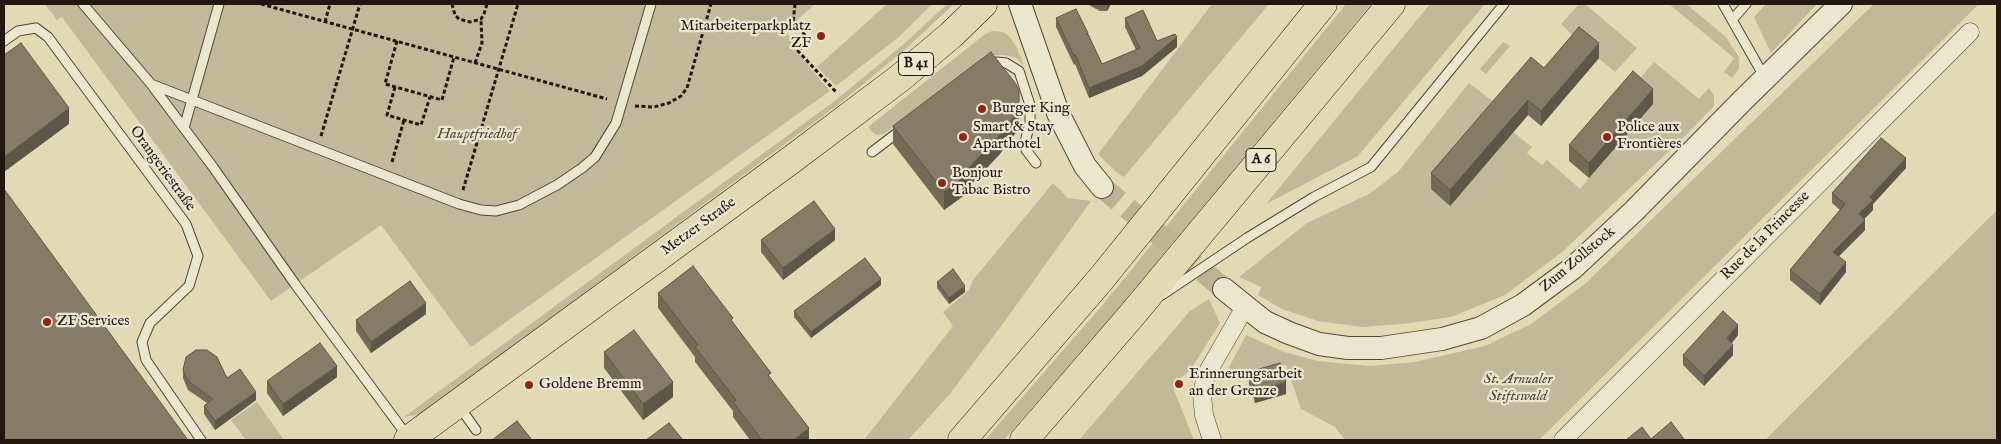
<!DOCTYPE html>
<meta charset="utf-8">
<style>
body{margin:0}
#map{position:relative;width:2001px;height:444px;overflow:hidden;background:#e4d9b5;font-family:"IM FELL English",serif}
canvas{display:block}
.frame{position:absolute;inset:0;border:5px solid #22160f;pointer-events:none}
</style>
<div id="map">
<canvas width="2001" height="444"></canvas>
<div class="frame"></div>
</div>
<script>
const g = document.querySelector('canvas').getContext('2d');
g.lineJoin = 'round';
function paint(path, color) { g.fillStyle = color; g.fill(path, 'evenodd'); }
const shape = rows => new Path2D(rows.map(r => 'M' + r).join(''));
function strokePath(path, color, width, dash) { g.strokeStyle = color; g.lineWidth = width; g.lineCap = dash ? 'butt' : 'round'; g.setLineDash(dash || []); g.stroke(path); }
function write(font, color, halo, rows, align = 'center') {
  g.font = font + ' "IM FELL English",serif'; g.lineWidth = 4.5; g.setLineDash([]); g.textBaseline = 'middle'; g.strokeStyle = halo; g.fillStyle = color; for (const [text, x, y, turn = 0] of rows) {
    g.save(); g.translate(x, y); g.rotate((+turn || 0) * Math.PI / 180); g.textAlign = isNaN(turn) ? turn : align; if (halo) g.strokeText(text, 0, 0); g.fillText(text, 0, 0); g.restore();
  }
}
paint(shape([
 [45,4,815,4,785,31,795,42,791,45,830,91,471,347,381,225,271,301,62,17,57,20],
 [887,4,932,4,900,36,836,86,817,67],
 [947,4,954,4,908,47,839,104,421,414,404,417,836,100,905,43],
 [1212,4,1269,4,1124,177,1116,172,1098,154],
 [1346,4,1371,4,1118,309,1004,440,985,440,1106,301],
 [1430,4,1485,4,1358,156,1266,204],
 [1579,4,1585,4,1637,48,1615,72,1579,42,1561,24],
 [1669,4,1686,4,1725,36,1739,57,1739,69,1732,78,1724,72,1734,58],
 [1766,4,1817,4,1771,53,1754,17],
 [1874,4,1979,4,1539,440,1345,440,1335,427,1301,409,1286,365,1223,379,1246,335,1284,352,1318,361,1370,366,1415,362,1485,346,1531,324,1585,284],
 [992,31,1003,32,1009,36,1016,46,1024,65,1016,58,1005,55,995,55,986,59,884,134,877,135,872,132,868,127,984,35],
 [1503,42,1510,46,1486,74,1480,69],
 [1654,62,1699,99,1709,88,1714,96,1714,106,1685,136,1562,252,1505,295,1451,317,1402,324,1362,327,1318,321,1282,309,1258,295,1261,287,1239,277,1307,223,1369,194,1398,172,1469,83,1500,107,1431,189,1450,205,1513,132,1532,147,1527,153,1542,165,1547,160,1580,189,1653,104,1633,87],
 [1053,183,1068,198,1091,201,1002,325,949,395,908,440,864,440,953,326,943,312,969,290,973,280],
 [1997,210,1997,440,1765,440],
 [1209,299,1220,323,1191,369,1176,382,1174,390,1194,440,1079,440,1190,311],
 [257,402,284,440,246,440,231,420]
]), '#c3b899');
strokePath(shape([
 [1102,187,1224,289]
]), '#bdb294', 22, [22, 11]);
const service = shape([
 [83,4,151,84,213,167,295,284,408,437],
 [1723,4,1765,78],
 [1732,20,1746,4],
 [4,41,18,31,36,28,48,37,186,224,198,256,189,286,150,323,142,342,146,360,201,440],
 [989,64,997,62,1006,63,1019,71,1030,105,1030,123,1025,142,1026,150,1036,163],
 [151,84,459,204,481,210,496,211,519,205,557,185,582,168,595,157,616,123,651,4],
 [184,128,219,4],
 [872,152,901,130],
 [1162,295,1247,238,1314,197,1371,167,1504,4],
 [459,406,476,430]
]);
const minor = shape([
 [1212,440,1204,415,1202,395,1206,375,1245,307],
 [1563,440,1970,32]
]);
const tertiary = shape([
 [1020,4,1058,113,1085,166,1102,187],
 [1224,289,1265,322,1289,333,1319,344,1348,348,1381,348,1442,339,1481,328,1523,305,1573,268,1634,211,1742,101,1841,4]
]);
const primary = shape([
 [408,440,791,160,900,78,951,35,983,4]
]);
const motorway = shape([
 [962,440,1101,279,1323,4],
 [1024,440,1131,316,1391,4]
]);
strokePath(service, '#524738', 11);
strokePath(minor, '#524738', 19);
strokePath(tertiary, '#524738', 24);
strokePath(primary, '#22160f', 29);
strokePath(motorway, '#22160f', 29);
strokePath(shape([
 [261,4,607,99],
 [452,4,455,15,459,19,470,22,481,19,484,14,487,4],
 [795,4,793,23,810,40,798,51,837,93],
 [325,22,330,4],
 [397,41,385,84,442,100,454,57],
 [475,63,482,43,481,19],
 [395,87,387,115,421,125,430,97],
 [635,106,654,107,669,103,681,96,687,88,711,4],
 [321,136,360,4],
 [392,162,404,120],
 [463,190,518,4]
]), '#22160f', 3, [4, 2.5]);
strokePath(service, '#ede6cf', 9);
strokePath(minor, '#ede6cf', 18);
strokePath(tertiary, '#ede6cf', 22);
strokePath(primary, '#e4d9b5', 28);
strokePath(motorway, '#e4d9b5', 28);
paint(shape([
 [1087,4,1111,4,1107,11,1100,11],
 [1056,18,1102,64,1136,50,1125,27,1125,18,1157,41,1177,47,1142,76,1089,98,1075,64,1074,65,1056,27],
 [1599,58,1541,126,1528,115,1450,206,1431,189,1431,173,1544,68],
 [1653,104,1589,178,1569,161,1569,145],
 [1019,124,1017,131,999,155,966,190,966,194,944,210,893,144,893,126],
 [1906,168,1873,204,1873,210,1864,219,1865,230,1838,257,1846,272,1820,305,1790,280,1790,270,1840,210,1832,203,1832,193],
 [761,240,835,240,783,280,761,252],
 [937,282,965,292,949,304,937,288],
 [881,285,811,338,794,317,794,311],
 [658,293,733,323,771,379,809,440,750,440,733,417,733,411,695,362,695,357,658,308],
 [426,314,371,353,356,331,356,320],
 [1738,335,1732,343,1733,355,1704,386,1683,365,1683,355],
 [604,352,673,397,643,420,604,368],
 [183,370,227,378,256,400,215,430,204,414,204,406,207,403,188,390,183,378],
 [1249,372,1286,394,1255,403,1249,384],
 [337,377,283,416,267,393,267,381]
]), '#746a57');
paint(shape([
 [1107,4,1111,4,1107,11],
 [1177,37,1177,47,1142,76,1089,98,1089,88],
 [1599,43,1599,58,1541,126,1541,111],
 [1653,89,1653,104,1589,178,1589,163],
 [1528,100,1528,115,1450,206,1450,190],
 [1019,106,1019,124,1017,131,999,155,966,190,966,194,944,210,944,192,964,173],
 [69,108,69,124,4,172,4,157],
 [1906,158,1906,168,1873,204,1873,210,1859,224,1859,214,1870,197],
 [1865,220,1865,230,1833,262,1833,252],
 [835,229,835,240,783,280,783,268],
 [1846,262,1846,272,1820,305,1820,294],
 [881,279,881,285,811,338,811,332],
 [965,286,965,292,949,304,949,298],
 [426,303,426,314,371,353,371,342],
 [1738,325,1738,335,1727,348,1727,338],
 [1733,345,1733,355,1704,386,1704,376],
 [337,366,337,377,283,416,283,404],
 [673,382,673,397,643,420,643,404],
 [1286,382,1286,394,1255,403,1255,392],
 [256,392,256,400,215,430,215,421],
 [809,428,809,440,794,440]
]), '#5e5647');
const building = shape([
 [1076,9,1088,33,1086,35,1088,34,1102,64,1140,48,1125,18,1143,10,1157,41,1175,34,1177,37,1142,66,1089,88,1075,54,1074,56,1056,18,1076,9],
 [1579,27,1599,43,1541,111,1528,100,1450,190,1431,173,1531,57,1544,68,1579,27],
 [21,43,69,108,4,157,4,55,21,43],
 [991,52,1016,84,1019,91,1019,106,1017,113,999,136,964,173,966,176,944,192,893,126,991,52],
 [1633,71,1653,89,1589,163,1569,145,1633,71],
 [1881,138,1906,158,1870,197,1873,200,1859,214,1865,220,1833,252,1846,262,1820,294,1790,270,1845,204,1832,193,1881,138],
 [4,189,188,440,4,440,4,189],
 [814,201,835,229,783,268,761,240,814,201],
 [865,258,881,279,811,332,794,311,865,258],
 [693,266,733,318,731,320,771,373,768,375,809,428,794,440,762,440,733,402,736,400,695,347,698,345,658,293,693,266],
 [953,269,965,286,949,298,937,282,953,269],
 [410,281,426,303,371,342,356,320,410,281],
 [1723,311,1738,325,1727,338,1733,345,1704,376,1683,355,1723,311],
 [634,330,673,382,643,404,604,352,634,330],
 [320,343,337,366,283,404,267,381,320,343],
 [196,350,207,350,217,357,227,378,240,369,256,392,215,421,204,406,213,399,188,381,183,370,186,357,196,350],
 [1280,363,1286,382,1255,392,1249,372,1280,363],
 [517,421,532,440,492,440,517,421],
 [1671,422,1684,439,1682,440,1626,440,1642,427,1651,439,1671,422],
 [669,423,683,440,646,440,669,423]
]);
paint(building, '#877b65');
strokePath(building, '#5e5647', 1);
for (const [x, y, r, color] of [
 [821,36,5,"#8f2418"],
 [982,109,5,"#8f2418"],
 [963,137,5,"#8f2418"],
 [1607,137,5,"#8f2418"],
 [942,183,5,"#8f2418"],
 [47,322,5,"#8f2418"],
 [1179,384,5,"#8f2418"],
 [529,385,5,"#8f2418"]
]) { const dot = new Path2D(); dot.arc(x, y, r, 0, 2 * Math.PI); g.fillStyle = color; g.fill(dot); strokePath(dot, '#ede6cf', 2); }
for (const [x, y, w] of [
 [916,64,35],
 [1261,160,30]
]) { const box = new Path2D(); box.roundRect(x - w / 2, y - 11.5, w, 23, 4); g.fillStyle = '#ede6cf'; g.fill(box); strokePath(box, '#22160f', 1); }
write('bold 14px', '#22160f', null, [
 ["B 41",916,64],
 ["A 6",1261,160]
]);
write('15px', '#22160f', '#ede6cf', [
 ["Mitarbeiterparkplatz",811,27,"right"],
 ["ZF",811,44,"right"],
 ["Burger King",992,109],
 ["Smart & Stay",973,128],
 ["Aparthotel",973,145],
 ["Police aux",1617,128],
 ["Frontières",1617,145],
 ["Bonjour",952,174],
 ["Tabac Bistro",952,191],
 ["ZF Services",57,322],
 ["Erinnerungsarbeit",1189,375],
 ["an der Grenze",1189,392],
 ["Goldene Bremm",539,385]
], 'left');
write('italic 15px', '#524738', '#ede6cf', [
 ["Hauptfriedhof",477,135],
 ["St. Arnualer",1518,380],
 ["Stiftswald",1518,397]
]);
write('15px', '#22160f', '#ede6cf', [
 ["Orangeriestraße",162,169,54],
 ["Metzer Straße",699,227,-36],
 ["Rue de la Princesse",1766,236,-45],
 ["Zum Zollstock",1578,260,-40]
]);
</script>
